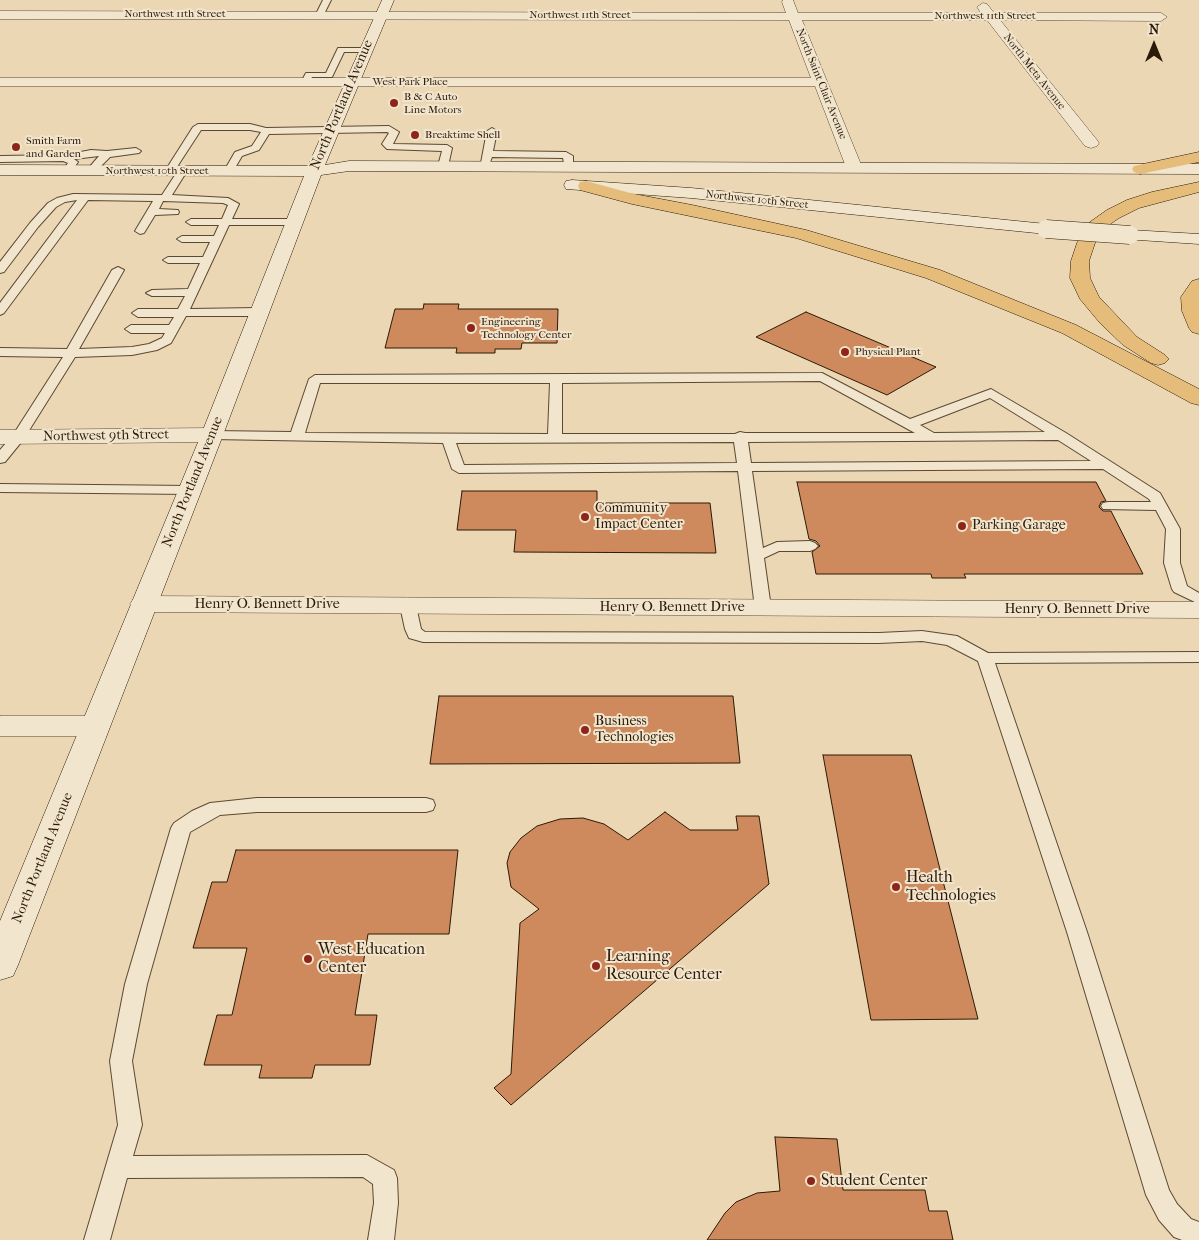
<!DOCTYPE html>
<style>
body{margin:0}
#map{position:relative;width:1199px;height:1240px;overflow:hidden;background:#ebd7b4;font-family:"IM FELL French Canon",serif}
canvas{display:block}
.north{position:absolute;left:1129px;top:20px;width:50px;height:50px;-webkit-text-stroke:4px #f2e5ce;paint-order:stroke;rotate:0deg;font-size:14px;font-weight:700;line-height:20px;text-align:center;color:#2b1a07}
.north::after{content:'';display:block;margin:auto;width:18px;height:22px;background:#2b1a07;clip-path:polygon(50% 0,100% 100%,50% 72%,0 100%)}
</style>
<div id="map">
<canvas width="1199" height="1240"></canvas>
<div class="north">N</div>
</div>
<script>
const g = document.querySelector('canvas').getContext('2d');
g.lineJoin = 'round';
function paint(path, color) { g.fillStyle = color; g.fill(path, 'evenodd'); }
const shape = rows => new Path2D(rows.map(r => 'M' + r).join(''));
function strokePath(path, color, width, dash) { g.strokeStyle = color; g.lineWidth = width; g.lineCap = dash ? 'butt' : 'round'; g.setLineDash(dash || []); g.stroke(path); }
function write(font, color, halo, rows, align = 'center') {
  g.font = font + ' "IM FELL French Canon",serif'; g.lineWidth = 4; g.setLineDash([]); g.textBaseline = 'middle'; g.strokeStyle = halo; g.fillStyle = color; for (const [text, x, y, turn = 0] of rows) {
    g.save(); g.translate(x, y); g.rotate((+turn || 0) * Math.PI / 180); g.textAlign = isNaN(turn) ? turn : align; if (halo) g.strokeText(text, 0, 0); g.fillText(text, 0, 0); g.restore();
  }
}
const building = shape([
 [424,304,459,304,458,309,558,309,557,343,522,343,521,349,495,349,495,353,456,353,457,348,385,348,395,309,423,309,424,304],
 [806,312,936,367,887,395,756,337,806,312],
 [797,482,1096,482,1106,501,1101,502,1099,507,1103,511,1111,511,1143,574,964,574,966,578,932,578,931,574,816,574,812,552,820,546,816,541,809,539,797,482],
 [462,491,597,491,597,503,710,503,716,553,514,552,516,530,457,530,462,491],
 [439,696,733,696,740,763,430,764,439,696],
 [823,755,911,755,978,1019,871,1020,823,755],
 [665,812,690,830,738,830,736,816,759,816,769,884,511,1105,494,1088,511,1074,520,923,539,909,511,887,507,863,510,852,521,838,537,826,560,819,583,818,604,824,628,840,665,812],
 [236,850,458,850,449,934,368,934,355,1015,377,1015,370,1065,315,1065,312,1078,259,1078,262,1065,204,1065,217,1015,232,1015,247,948,193,948,212,882,227,882,236,850],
 [775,1137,837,1139,843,1190,925,1190,929,1211,947,1211,953,1240,707,1240,725,1213,736,1202,757,1193,780,1191,775,1137]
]);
paint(building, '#ce8a5c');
strokePath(building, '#2b1a07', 1);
const lane = shape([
 [323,0,331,0,323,16,317,16,316,14,323,0],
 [338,48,365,48,369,50,365,52,344,52,332,77,312,77,308,84,302,84,301,82,306,73,326,73,338,48],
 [198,124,250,124,266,128,389,126,399,132,393,144,447,145,452,148,448,166,443,169,438,166,442,151,387,149,382,144,389,133,387,132,269,134,259,150,242,156,232,173,229,174,224,171,235,152,252,146,261,132,250,130,201,130,173,173,167,173,165,171,193,127,198,124],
 [492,128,497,131,493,151,566,152,573,156,573,166,568,169,565,168,563,158,492,157,489,165,483,165,481,163,487,131,492,128],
 [136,148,141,151,139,153,110,157,95,172,92,173,87,170,99,156,74,159,78,162,71,172,68,173,63,170,68,163,63,161,0,162,0,156,65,155,91,150,107,151,136,148],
 [182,168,187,171,172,195,228,198,239,204,232,219,294,219,299,222,294,225,229,225,190,309,258,308,264,312,258,316,186,316,171,343,157,350,132,355,75,357,23,440,5,462,0,463,0,450,13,435,63,357,0,356,0,348,67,349,112,270,118,267,124,270,79,349,132,347,149,344,162,338,165,333,131,333,125,329,131,325,169,325,174,317,138,317,132,313,138,309,178,309,185,296,152,296,146,293,152,290,188,289,200,263,168,263,163,260,168,257,203,257,210,242,182,242,177,239,182,236,214,236,219,225,191,225,186,222,191,219,222,219,228,205,223,203,163,201,159,209,178,210,179,212,178,214,155,215,144,233,140,234,135,231,153,201,88,200,4,313,0,315,0,303,77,200,65,202,56,207,38,227,4,272,0,273,0,262,30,223,48,203,57,198,73,194,162,195,179,169,182,168],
 [822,373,910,419,991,389,1066,433,1160,493,1180,529,1180,563,1187,586,1199,593,1199,604,1174,592,1172,589,1164,563,1166,529,1156,510,1103,509,1101,506,1103,503,1108,502,1151,502,1149,499,1103,469,752,471,763,548,777,542,810,541,815,543,818,546,815,549,810,551,779,551,764,558,771,608,769,612,763,613,757,612,755,608,738,471,459,473,452,469,443,443,212,439,205,435,212,431,291,432,309,379,315,375,822,373],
 [820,381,915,433,745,433,740,432,735,434,562,434,562,383,820,381],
 [320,383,550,383,548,434,305,433,320,383],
 [990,398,1045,432,934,433,920,425,990,398],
 [1058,440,1091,461,751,463,748,442,1058,440],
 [734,442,737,463,464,465,456,443,734,442],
 [0,484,190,486,195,487,197,490,195,493,190,494,0,492,0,484],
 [408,601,414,602,416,606,421,629,425,632,879,633,922,631,957,636,988,653,1199,652,1199,662,995,663,1087,932,1169,1190,1177,1204,1191,1219,1199,1222,1199,1240,1182,1240,1174,1237,1159,1220,1146,1195,1067,932,978,661,947,645,922,641,879,643,423,642,409,638,405,629,400,606,402,602,408,601],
 [257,798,426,798,433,800,435,805,433,810,426,812,257,812,220,815,190,832,147,984,132,1061,142,1125,133,1156,367,1155,394,1170,397,1178,398,1203,394,1240,368,1240,374,1203,373,1184,363,1177,127,1178,110,1240,84,1240,118,1125,110,1061,125,984,171,828,174,823,192,811,210,803,257,798]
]);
const street = shape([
 [783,0,793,0,798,13,981,13,977,7,983,3,987,4,994,13,1161,13,1167,17,1161,21,1000,20,1097,140,1099,143,1097,146,1091,148,1085,146,987,20,802,20,862,167,860,170,854,172,848,170,846,167,815,86,0,86,0,78,811,78,789,20,0,19,0,11,786,13,782,2,783,0],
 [212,428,220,430,223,435,220,440,212,442,0,444,0,430,212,428],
 [144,596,1199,602,1199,618,144,612,134,610,130,604,134,598,144,596],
 [0,716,95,716,106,719,110,726,106,733,95,736,0,736,0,716]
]);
const secondary = shape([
 [382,0,394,0,325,165,349,161,1199,164,1199,174,349,171,321,175,223,435,18,965,13,976,0,980,0,921,201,435,304,176,0,175,0,165,308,166,382,0],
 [572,180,691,188,1046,224,1052,225,1055,229,1052,233,1046,234,691,198,566,189,564,185,566,181,572,180],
 [1130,230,1199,234,1199,244,1124,239,1121,235,1124,231,1130,230]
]);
const highway = shape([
 [1199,152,1199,162,1140,174,1134,172,1132,169,1134,166,1199,152],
 [586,181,634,194,692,205,806,230,940,270,1076,325,1199,389,1199,405,1191,403,1062,333,926,278,796,238,632,204,580,190,578,186,580,182,586,181],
 [1199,182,1199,192,1139,208,1119,218,1103,229,1095,243,1089,261,1090,278,1099,297,1137,337,1165,355,1169,359,1165,363,1158,365,1151,363,1123,345,1100,323,1080,299,1070,278,1071,261,1077,243,1090,222,1107,210,1127,200,1152,192,1199,182],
 [1199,279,1199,334,1192,332,1189,328,1182,311,1181,297,1192,281,1199,279]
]);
strokePath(lane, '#5b4932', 2);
strokePath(street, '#5b4932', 1);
strokePath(secondary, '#2b1a07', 1);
strokePath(highway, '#2b1a07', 1);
paint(lane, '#f2e5ce');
paint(street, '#f2e5ce');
paint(secondary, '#f2e5ce');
paint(highway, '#e6bc7a');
const secondaryBridge = shape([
 [1046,229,1130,235]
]);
strokePath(secondaryBridge, '#2b1a07', 19, []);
strokePath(secondaryBridge, '#f2e5ce', 18);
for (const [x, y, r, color] of [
 [394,103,5,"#8f2418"],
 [415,135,5,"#8f2418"],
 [16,147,5,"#8f2418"],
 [471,328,5,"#8f2418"],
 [845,352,5,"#8f2418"],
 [585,517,5,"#8f2418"],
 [962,526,5,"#8f2418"],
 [585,730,5,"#8f2418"],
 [896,887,5,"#8f2418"],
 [308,959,5,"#8f2418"],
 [596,966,5,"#8f2418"],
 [811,1181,5,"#8f2418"]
]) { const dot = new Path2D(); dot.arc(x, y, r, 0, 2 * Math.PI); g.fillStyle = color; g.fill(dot); strokePath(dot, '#f2e5ce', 2); }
write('11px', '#2b1a07', '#f2e5ce', [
 ["Northwest 11th Street",175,14],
 ["Northwest 11th Street",580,15],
 ["Northwest 11th Street",985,16],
 ["North Meta Avenue",1034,72,52],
 ["West Park Place",410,82],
 ["North Saint Clair Avenue",821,84,68],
 ["Northwest 10th Street",157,171],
 ["Northwest 10th Street",757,200,6]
]);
write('11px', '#2b1a07', '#f2e5ce', [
 ["B & C Auto",404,97],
 ["Line Motors",404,110],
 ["Breaktime Shell",425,135],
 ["Smith Farm",26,141],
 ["and Garden",26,154],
 ["Engineering",481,322],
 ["Technology Center",481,335],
 ["Physical Plant",855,352]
], 'left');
write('14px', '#2b1a07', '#f2e5ce', [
 ["North Portland Avenue",342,105,-67],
 ["Northwest 9th Street",106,436,-1],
 ["North Portland Avenue",193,482,-68],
 ["Henry O. Bennett Drive",267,605],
 ["Henry O. Bennett Drive",672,608],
 ["Henry O. Bennett Drive",1077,610],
 ["North Portland Avenue",43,858,-68]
]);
write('14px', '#2b1a07', '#f2e5ce', [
 ["Community",595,509],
 ["Impact Center",595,525],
 ["Parking Garage",972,526],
 ["Business",595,722],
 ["Technologies",595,738]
], 'left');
write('16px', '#2b1a07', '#f2e5ce', [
 ["Health",906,878],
 ["Technologies",906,896],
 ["West Education",318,950],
 ["Center",318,968],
 ["Learning",606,957],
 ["Resource Center",606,975],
 ["Student Center",821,1181]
], 'left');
</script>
